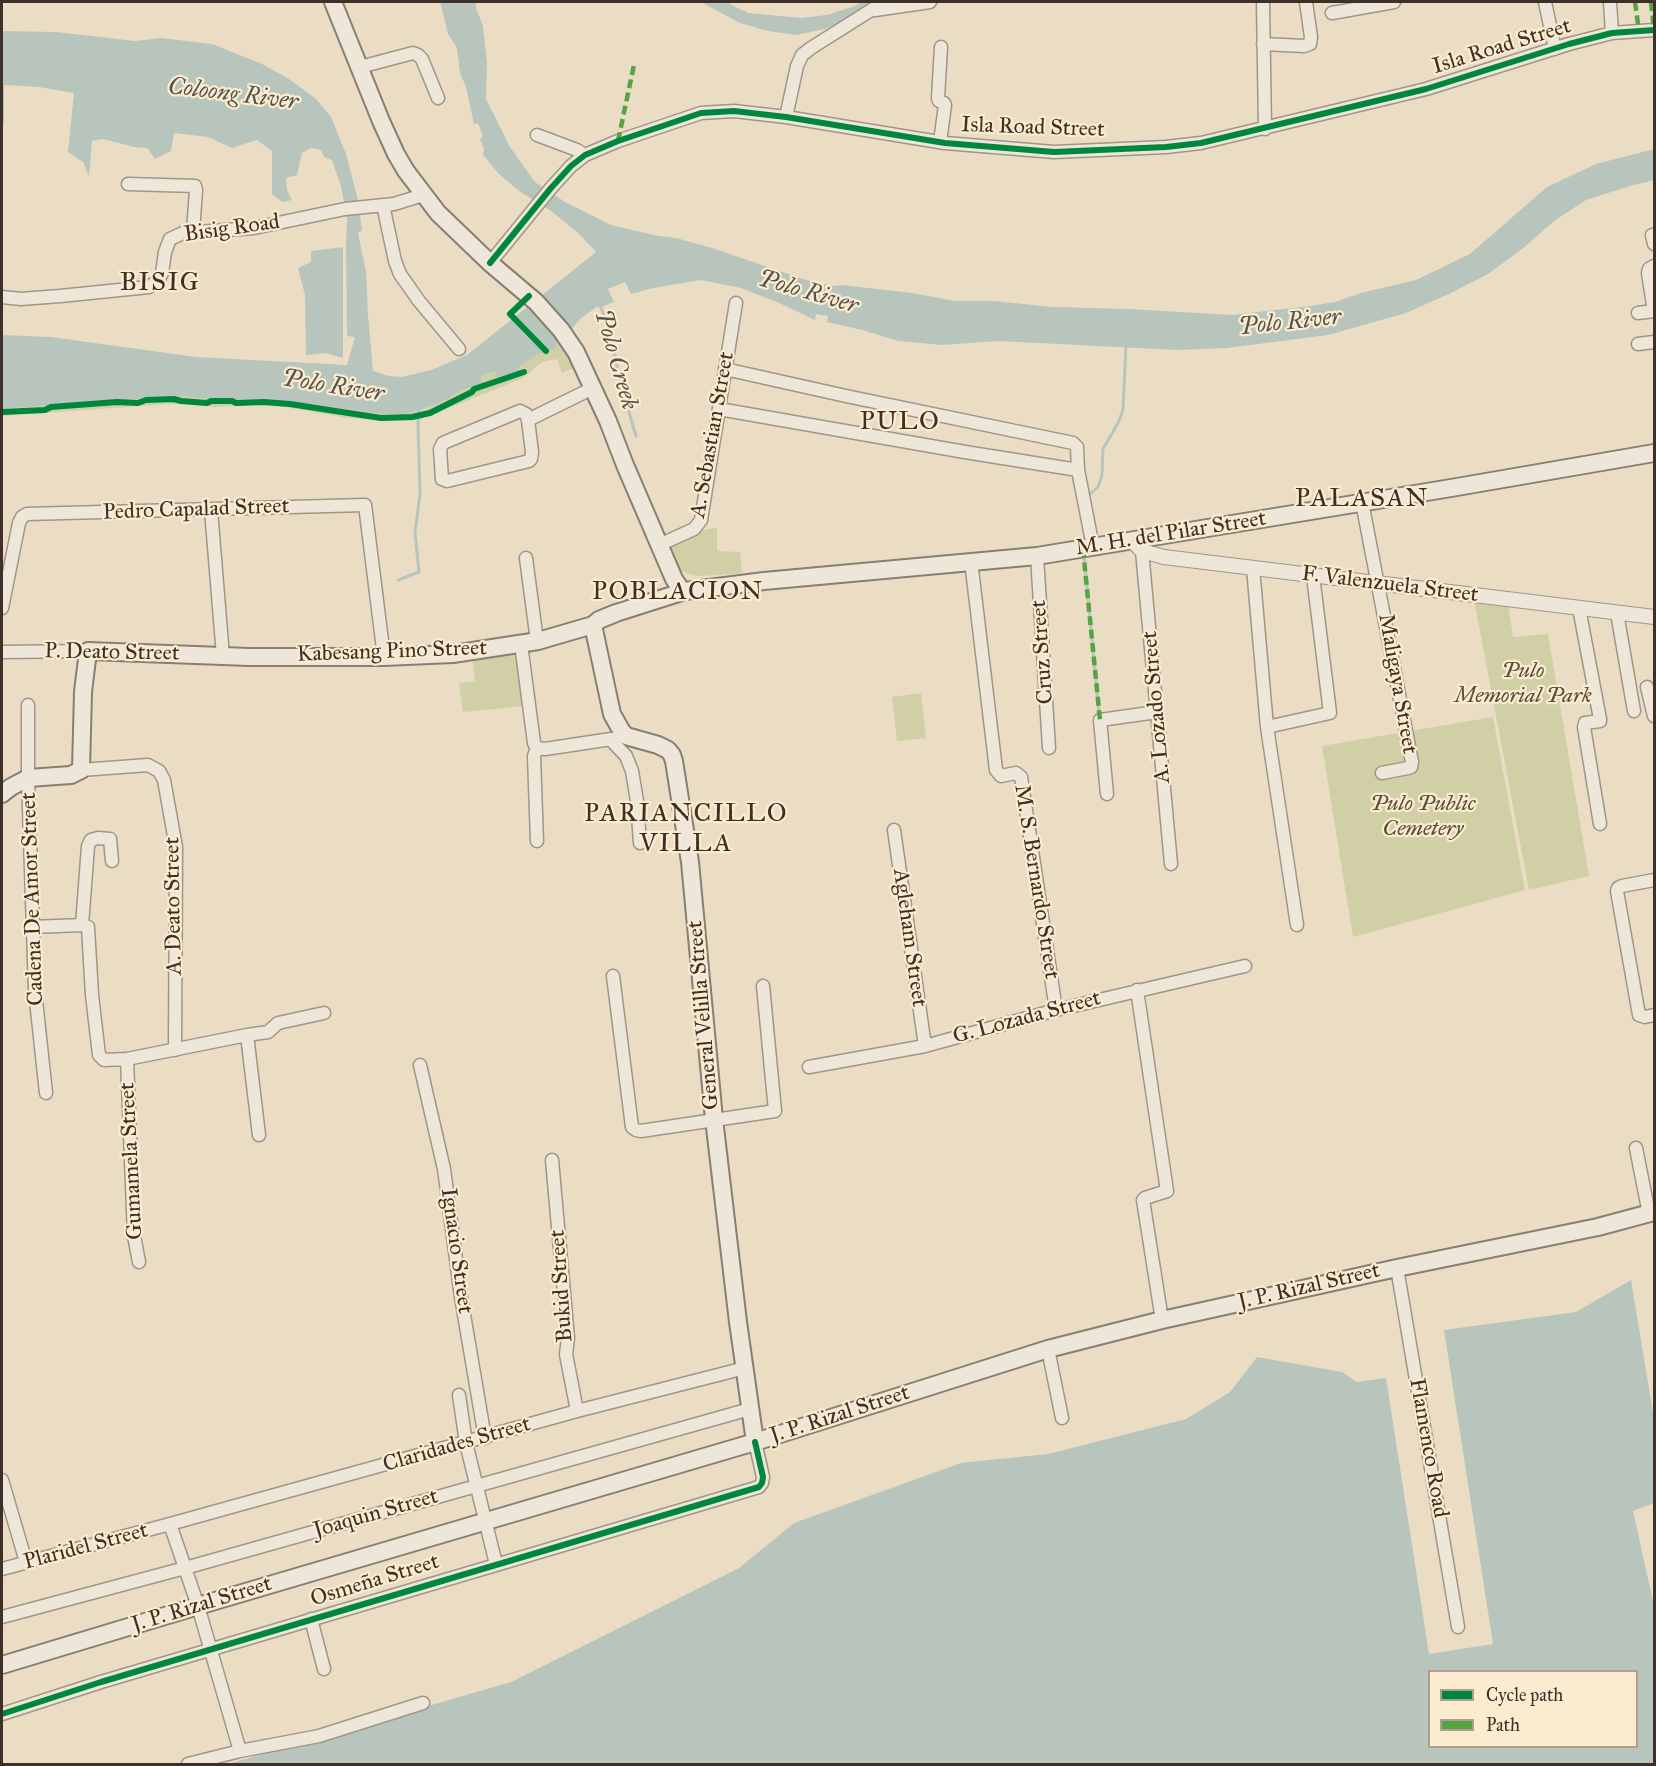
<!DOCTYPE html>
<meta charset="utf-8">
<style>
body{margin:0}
#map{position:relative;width:1656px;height:1766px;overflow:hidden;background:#eaddc4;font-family:"IM FELL Great Primer",serif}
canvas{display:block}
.frame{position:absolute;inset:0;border:3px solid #3e2f29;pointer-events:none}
.legend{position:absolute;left:1428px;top:1670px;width:210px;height:78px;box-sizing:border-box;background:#fbeccf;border:2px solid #afa08d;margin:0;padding:8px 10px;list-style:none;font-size:18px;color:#3e2f29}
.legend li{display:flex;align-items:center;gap:12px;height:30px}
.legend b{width:30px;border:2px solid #afa08d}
</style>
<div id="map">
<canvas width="1656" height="1766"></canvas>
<div class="frame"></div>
<ul class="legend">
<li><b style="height:8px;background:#00873e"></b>Cycle path</li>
<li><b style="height:8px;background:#54a442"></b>Path</li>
</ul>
</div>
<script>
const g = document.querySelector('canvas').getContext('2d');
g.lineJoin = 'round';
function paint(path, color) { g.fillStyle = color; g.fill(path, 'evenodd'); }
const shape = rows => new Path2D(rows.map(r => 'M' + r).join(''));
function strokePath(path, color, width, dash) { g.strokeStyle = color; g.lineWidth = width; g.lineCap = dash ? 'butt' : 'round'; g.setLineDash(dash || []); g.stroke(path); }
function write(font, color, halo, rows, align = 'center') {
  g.font = font + ' "IM FELL Great Primer",serif'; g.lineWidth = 4.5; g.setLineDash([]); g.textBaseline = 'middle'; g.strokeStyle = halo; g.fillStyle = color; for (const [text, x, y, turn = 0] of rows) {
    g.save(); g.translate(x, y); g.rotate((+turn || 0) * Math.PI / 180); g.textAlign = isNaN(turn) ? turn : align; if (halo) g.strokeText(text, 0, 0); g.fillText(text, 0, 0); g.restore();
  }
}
paint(shape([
 [561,341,573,368,562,373,557,359,542,362,523,378,419,420,394,421,347,418,285,407,255,405,214,407,188,404,168,404,2,416,2,409,178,396,210,399,285,397,336,407,382,414,408,414,425,409,448,399,456,393,482,383,481,376,537,354],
 [717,528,717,551,740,552,742,573,703,576,692,575,681,571,675,565,667,545,697,531],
 [1474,600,1508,604,1513,637,1548,634,1589,876,1529,890],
 [516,650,524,706,463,712,459,683,475,681,472,656],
 [921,693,926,738,897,741,892,697],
 [1493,717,1525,890,1353,937,1322,746]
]), '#d1cfa6');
paint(shape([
 [440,2,476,2,476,8,483,26,487,62,486,99,510,147,535,182,565,202,611,225,658,236,676,238,712,248,803,279,833,286,842,285,912,293,955,301,994,301,1053,307,1130,309,1232,315,1310,306,1335,302,1361,293,1416,280,1470,254,1547,187,1596,164,1654,149,1654,180,1630,186,1586,200,1554,221,1522,249,1488,274,1451,293,1406,313,1328,335,1227,348,1177,350,999,341,942,345,898,341,862,330,827,322,828,316,816,314,815,320,777,302,741,288,701,280,653,288,631,294,625,282,608,289,614,302,599,308,598,306,581,318,561,341,556,344,556,349,537,354,517,368,518,371,498,377,495,371,481,376,482,383,456,393,448,399,437,404,408,414,382,414,280,400,210,399,178,396,2,409,2,335,51,337,196,357,347,365,355,337,347,336,346,246,347,218,341,186,332,160,324,157,321,150,311,148,302,153,297,175,286,178,287,190,292,200,282,202,272,194,272,151,257,140,232,148,208,137,174,133,171,151,155,159,147,148,134,147,103,139,92,141,89,176,83,162,68,152,74,93,39,87,4,85,4,125,2,124,2,31,56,32,135,41,161,38,212,44,262,64,289,79,316,99,331,117,346,154,358,200,362,230,358,233,366,272,368,315,373,371,389,376,402,377,431,370,467,355,596,252,577,232,551,211,519,191,499,174,483,155,484,149,480,139,483,136,478,123,474,124,466,87,460,73,457,48,448,34],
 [701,2,726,2,748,13,801,18,827,15,855,6,862,2,878,2,854,16,825,29,796,35,768,31,740,23],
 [343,247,343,358,326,353,306,355,305,295,298,268,311,262,311,251],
 [1631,1280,1654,1419,1654,1503,1633,1511,1654,1606,1654,1764,228,1764,511,1682,739,1568,794,1523,961,1463,1048,1454,1186,1419,1230,1392,1257,1357,1342,1372,1357,1382,1386,1378,1429,1654,1493,1644,1444,1330,1576,1312],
 [1430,1672,1636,1672,1636,1746,1430,1746]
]), '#b8c5bc');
strokePath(shape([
 [600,305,610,330,620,382,636,436],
 [1088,496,1098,487,1102,475,1103,449,1118,423,1123,410,1126,345],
 [1084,555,1099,713],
 [398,580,419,572,415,533,420,494,418,425,419,408]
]), '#b8c5bc', 3);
const minor = shape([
 [1263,2,1265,129],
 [1545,2,1555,49],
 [1610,2,1612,33],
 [875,10,930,2],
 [1332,13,1394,2],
 [1263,44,1304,46,1310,44,1311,37,1306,2],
 [360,67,413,53,418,55,422,59,438,98],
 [786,117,797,66,802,55,811,48,884,2],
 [537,135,577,150,584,155],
 [940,142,945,105,944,103,939,101,938,98,941,47],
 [128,184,195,186,196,190,193,232],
 [383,205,395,261,400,274,419,301,459,349],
 [1652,235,1654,244],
 [490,263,551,188,571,166,585,155,618,141,701,113,734,111,786,117,945,143,1054,152,1166,147,1201,143,1426,89,1569,44,1612,33,1654,30],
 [2,297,21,299,60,296,149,287,158,281,162,273,165,252,170,239,183,233,254,228,345,209,394,204,423,195],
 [1638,313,1654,311,1648,273,1649,269,1654,266],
 [1638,344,1654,342],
 [725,369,846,396,1073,443,1077,447,1078,470,1093,547],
 [719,409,965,452,1078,470],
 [520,411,526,414,528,420,532,452,531,459,529,461,447,481,442,479,440,449,443,443,520,411],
 [528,420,593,388],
 [1362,502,1412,762,1411,767,1408,768,1382,773],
 [211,510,223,656],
 [659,545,694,529,701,520,736,303],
 [1142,551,1171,864],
 [1037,556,1049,748],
 [526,558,537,641],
 [971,561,996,770,1001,776,1016,773,1021,777,1056,1010],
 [1253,568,1267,727,1297,925],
 [2,608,19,523,22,517,27,514,365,505,384,657],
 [1579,608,1600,719,1600,721,1585,723,1584,727,1600,824],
 [1617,613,1634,711],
 [521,644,534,743,537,748],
 [2,652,88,651],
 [1647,687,1654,716],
 [28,705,28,778,35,991,46,1093],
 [1267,727,1330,713,1313,576],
 [611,740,626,756,632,771,637,801,640,843],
 [537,748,534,756,537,841],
 [537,748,545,749,618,738],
 [81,770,148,765,159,771,164,780,176,847,175,1050],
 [1107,794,1100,720,1157,712],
 [894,830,925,1046],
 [1654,880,1622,886,1618,888,1617,891,1639,1015,1645,1017,1654,1015],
 [82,925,88,846,91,840,98,838,110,839,112,861],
 [32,927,82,925,88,927,92,995,99,1055,104,1060,127,1059,247,1035,268,1032,278,1023,324,1013],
 [613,976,632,1127,636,1130,641,1131,775,1111,763,986],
 [1137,990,1167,1191,1145,1198,1143,1200,1162,1320],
 [247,1035,259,1135],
 [127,1059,134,1236,139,1262],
 [420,1065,444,1169,461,1297,485,1438],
 [809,1067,925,1046,1056,1010,1245,966],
 [1636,1148,1649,1214],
 [552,1160,568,1338,566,1354,577,1411],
 [1397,1268,1458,1627],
 [1048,1349,1062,1418],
 [459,1395,466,1443,496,1564],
 [2,1480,26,1562],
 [170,1524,198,1606,240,1751],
 [2,1569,170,1524,577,1411,745,1368],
 [2,1617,185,1568,750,1409],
 [311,1619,324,1669],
 [2,1714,101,1682,759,1487,762,1483,763,1477,755,1442],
 [188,1764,240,1751,319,1736,423,1703]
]);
const tertiary = shape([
 [1131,540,1142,551,1164,557,1654,617]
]);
const secondary = shape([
 [333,2,381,121,396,154,406,171,438,213,490,263,536,302,561,330,576,352,608,421,625,465,674,579,680,588,685,591],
 [593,625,612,714,621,730,626,736,658,745,668,750,672,755,674,761,690,862,714,1119,738,1322,755,1442],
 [2,794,11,787,28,778,71,775,81,770,83,692,88,651,249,657,384,657,453,654,538,641,593,625,599,620,616,613,685,591,764,581,1037,556,1451,488,1654,453],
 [2,1665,198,1606,755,1442,1048,1349,1162,1320,1397,1268,1598,1227,1654,1212]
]);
strokePath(minor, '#9f9688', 15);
strokePath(tertiary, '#9f9688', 16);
strokePath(secondary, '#887f73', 20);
strokePath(minor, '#ede6d9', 12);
strokePath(tertiary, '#ede6d9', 14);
strokePath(secondary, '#ede6d9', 16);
strokePath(shape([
 [1635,2,1639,31],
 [1651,2,1654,29],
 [618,141,634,65],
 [1083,549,1100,720]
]), '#54a442', 4.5, [9, 4.5]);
strokePath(shape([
 [490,263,551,188,571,166,585,155,618,141,701,113,734,111,786,117,945,143,1054,152,1166,147,1201,143,1426,89,1569,44,1612,33,1654,30],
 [529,296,510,314,546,351],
 [2,412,45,410,51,407,117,402,138,403,146,400,174,399,181,401,207,403,211,401,232,401,236,403,264,402,290,404,381,418,412,417,430,413,472,392,474,389,524,372],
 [2,1714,101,1682,759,1487,762,1483,763,1477,755,1442]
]), '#00873e', 6);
write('22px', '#3e2f29', '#fbeccf', [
 ["Isla Road Street",1502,47,-17],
 ["Isla Road Street",1033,128,2],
 ["Bisig Road",232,229,-8],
 ["A. Sebastian Street",713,435,-80],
 ["Pedro Capalad Street",196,510,-2],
 ["M. H. del Pilar Street",1171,534,-9],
 ["F. Valenzuela Street",1390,585,7],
 ["Kabesang Pino Street",392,652,-2],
 ["Cruz Street",1043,652,-94],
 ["P. Deato Street",112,653,1],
 ["Maligaya Street",1397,684,80],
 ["A. Lozado Street",1157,707,-95],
 ["M. S. Bernardo Street",1036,882,81],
 ["Cadena De Amor Street",33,899,-92],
 ["A. Deato Street",174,906,-91],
 ["Agleham Street",909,938,82],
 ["General Velilla Street",704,1015,-95],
 ["G. Lozada Street",1027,1018,-15],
 ["Gumamela Street",132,1161,-93],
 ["Ignacio Street",456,1251,82],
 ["Bukid Street",562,1286,-94],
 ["J. P. Rizal Street",1309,1287,-13],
 ["J. P. Rizal Street",840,1415,-18],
 ["Claridades Street",457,1445,-16],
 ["Flamenco Road",1428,1448,80],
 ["Joaquin Street",376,1514,-16],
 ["Plaridel Street",86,1547,-15],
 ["Osmeña Street",375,1581,-17],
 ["J. P. Rizal Street",202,1605,-17]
]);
write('italic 22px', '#574d3d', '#fbeccf', [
 ["Pulo",1523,672],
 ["Memorial Park",1523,697],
 ["Pulo Public",1423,805],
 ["Cemetery",1423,830]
]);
write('italic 24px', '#57524d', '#fbeccf', [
 ["Coloong River",233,95,7],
 ["Polo River",808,293,16],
 ["Polo River",1290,323,-6],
 ["Polo Creek",615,360,74],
 ["Polo River",333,387,9]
]);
g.letterSpacing = '1.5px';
write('26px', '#3e2f29', '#fbeccf', [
 ["BISIG",160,284],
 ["PULO",900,423],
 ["PALASAN",1362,500],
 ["POBLACION",678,593],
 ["PARIANCILLO",686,815],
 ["VILLA",686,845]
]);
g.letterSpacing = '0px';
</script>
